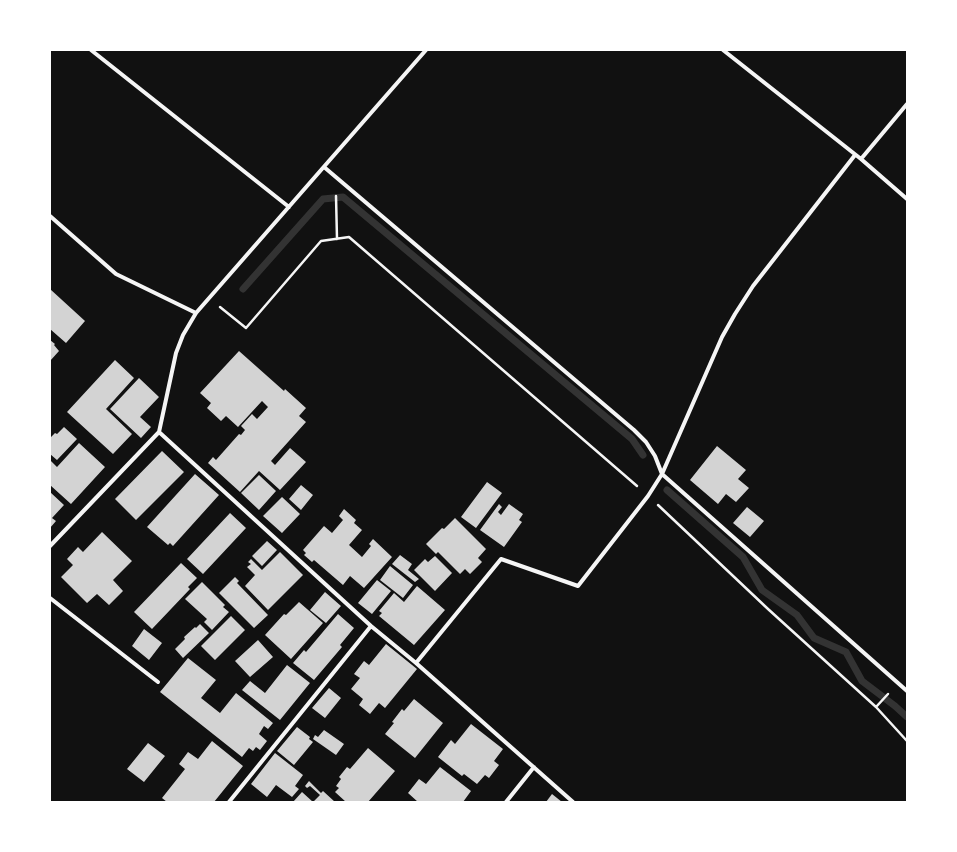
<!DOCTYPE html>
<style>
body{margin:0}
#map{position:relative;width:957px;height:852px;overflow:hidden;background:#111;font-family:"Sofia Sans Condensed",sans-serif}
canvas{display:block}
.frame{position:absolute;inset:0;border:51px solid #fff;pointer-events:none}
</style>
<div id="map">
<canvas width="957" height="852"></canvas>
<div class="frame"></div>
</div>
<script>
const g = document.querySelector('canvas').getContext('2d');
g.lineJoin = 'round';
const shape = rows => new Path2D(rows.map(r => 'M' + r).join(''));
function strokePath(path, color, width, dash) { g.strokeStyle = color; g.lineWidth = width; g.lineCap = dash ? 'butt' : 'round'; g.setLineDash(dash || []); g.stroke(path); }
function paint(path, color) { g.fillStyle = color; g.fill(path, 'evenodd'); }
strokePath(shape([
 [243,289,323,199,343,197,632,439,643,455],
 [667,490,743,557,762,590,797,615,814,638,846,652,862,681,895,706,907,717]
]), '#333', 7);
paint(shape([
 [50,289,85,321,66,343,50,329],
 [50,340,55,344,54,345,59,351,50,361],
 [239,351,284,391,285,389,306,408,299,416,306,422,271,461,275,465,290,448,306,462,280,490,259,471,240,492,208,463,213,457,216,460,239,434,241,435,245,430,241,426,252,414,257,419,268,407,262,401,238,427,226,416,221,421,207,408,211,403,200,393],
 [115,360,134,378,106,409,132,434,113,454,67,412],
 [139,378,159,397,140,417,151,427,141,438,110,409],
 [64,427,77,439,57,460,50,454,50,438,55,433,57,434],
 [79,443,105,467,71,504,50,485,50,460,57,467],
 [717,446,746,470,738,479,749,488,736,502,726,494,718,504,690,480],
 [162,451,184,472,136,520,115,499],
 [195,474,219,495,173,546,170,543,168,545,147,527],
 [259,475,276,491,259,510,241,493],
 [487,482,502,493,476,528,461,517],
 [301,485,313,495,301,510,289,499],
 [50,492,64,505,52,518,56,521,50,528],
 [282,497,300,514,282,533,263,516],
 [499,504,502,507,498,512,501,515,509,504,523,514,519,520,522,522,504,547,480,530],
 [747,507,764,521,750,537,733,523],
 [344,509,356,520,354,523,362,530,349,545,362,557,371,546,369,544,373,539,392,557,364,588,350,576,343,585,314,560,312,562,304,555,306,553,303,550,324,526,332,533,343,520,339,516],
 [230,513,246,528,203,574,187,559],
 [455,518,486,549,478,558,482,562,470,574,465,569,460,574,438,552,436,554,426,544,442,528,444,529],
 [102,532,132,561,113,580,123,591,109,605,97,594,87,603,61,577,73,565,67,559,78,547,83,552],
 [267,541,277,550,262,566,252,556],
 [280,552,303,575,268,610,245,586,255,575,247,567,251,564,248,562,251,559,262,570],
 [400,555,412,564,408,570,419,579,415,582,392,564],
 [435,556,452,573,435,591,414,570,425,559,428,562],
 [181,563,197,578,188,587,190,589,152,629,134,612],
 [390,566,413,585,403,598,380,580],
 [235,577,239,581,237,583,268,615,254,628,219,593],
 [377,580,391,591,372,614,358,603],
 [202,582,225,605,223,607,229,612,212,630,204,622,207,619,185,599],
 [417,586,445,610,414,645,379,616,382,613,379,611,394,593,404,602],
 [325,592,341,606,326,623,310,610],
 [299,602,323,623,291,659,265,635,284,614,286,615],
 [338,614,354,628,340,645,342,647,314,680,293,663,304,650,306,652],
 [231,616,245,630,215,660,201,646],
 [200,624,209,633,183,658,175,649,185,639,184,637,195,627,196,628],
 [144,629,162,643,149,660,132,646],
 [258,640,273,657,250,677,235,661],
 [386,644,417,669,385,708,379,703,370,714,359,705,363,699,351,689,360,678,354,674,364,661,369,665],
 [188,658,216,680,201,698,220,713,236,693,273,723,268,729,264,726,259,734,267,741,260,750,256,747,253,751,249,748,242,757,160,692],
 [287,665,310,683,280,720,242,690,250,681,265,693],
 [329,688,341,698,325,718,312,708],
 [414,699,443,723,415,758,385,734,394,723,392,722,402,709,404,711],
 [471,724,503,749,494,761,499,765,489,778,485,775,477,784,464,774,462,776,438,757,451,740,455,744],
 [297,727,310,737,309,739,313,742,294,765,277,751],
 [324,730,344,744,336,755,313,739,315,735,318,737],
 [212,741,243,766,214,802,167,802,162,798,185,769,179,764,188,752,198,759],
 [148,743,165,756,144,782,127,769],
 [368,748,395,771,368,802,346,802,335,792,339,788,336,786,341,779,339,777,347,767,350,769],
 [275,753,303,775,295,786,299,789,292,797,276,785,267,797,251,784],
 [440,767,471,791,463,802,418,802,408,793,419,779,426,784],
 [309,781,321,793,323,791,335,802,293,802,302,792,313,802,320,795,310,786,307,788,305,786],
 [552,794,562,802,546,802]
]), '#d3d3d3');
strokePath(shape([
 [336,196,337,239],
 [220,307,246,328,321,241,349,237,637,486],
 [658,505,768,609,876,707,907,741],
 [876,707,888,694]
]), '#f5f5f5', 2.5);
strokePath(shape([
 [91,50,289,207],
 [723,50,861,159,907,199],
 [861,159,907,104],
 [324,167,634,430,646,442,655,456,662,474,907,691],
 [50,216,116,274,196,313],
 [159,432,371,626,416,663,573,802],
 [50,546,159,432,176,353,183,335,196,313,426,50],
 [50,598,158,682],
 [416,663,501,559,578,586,648,496,662,474,722,337,735,314,753,286,855,155],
 [229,802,371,626],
 [506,802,534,767]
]), '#f5f5f5', 4);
</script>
